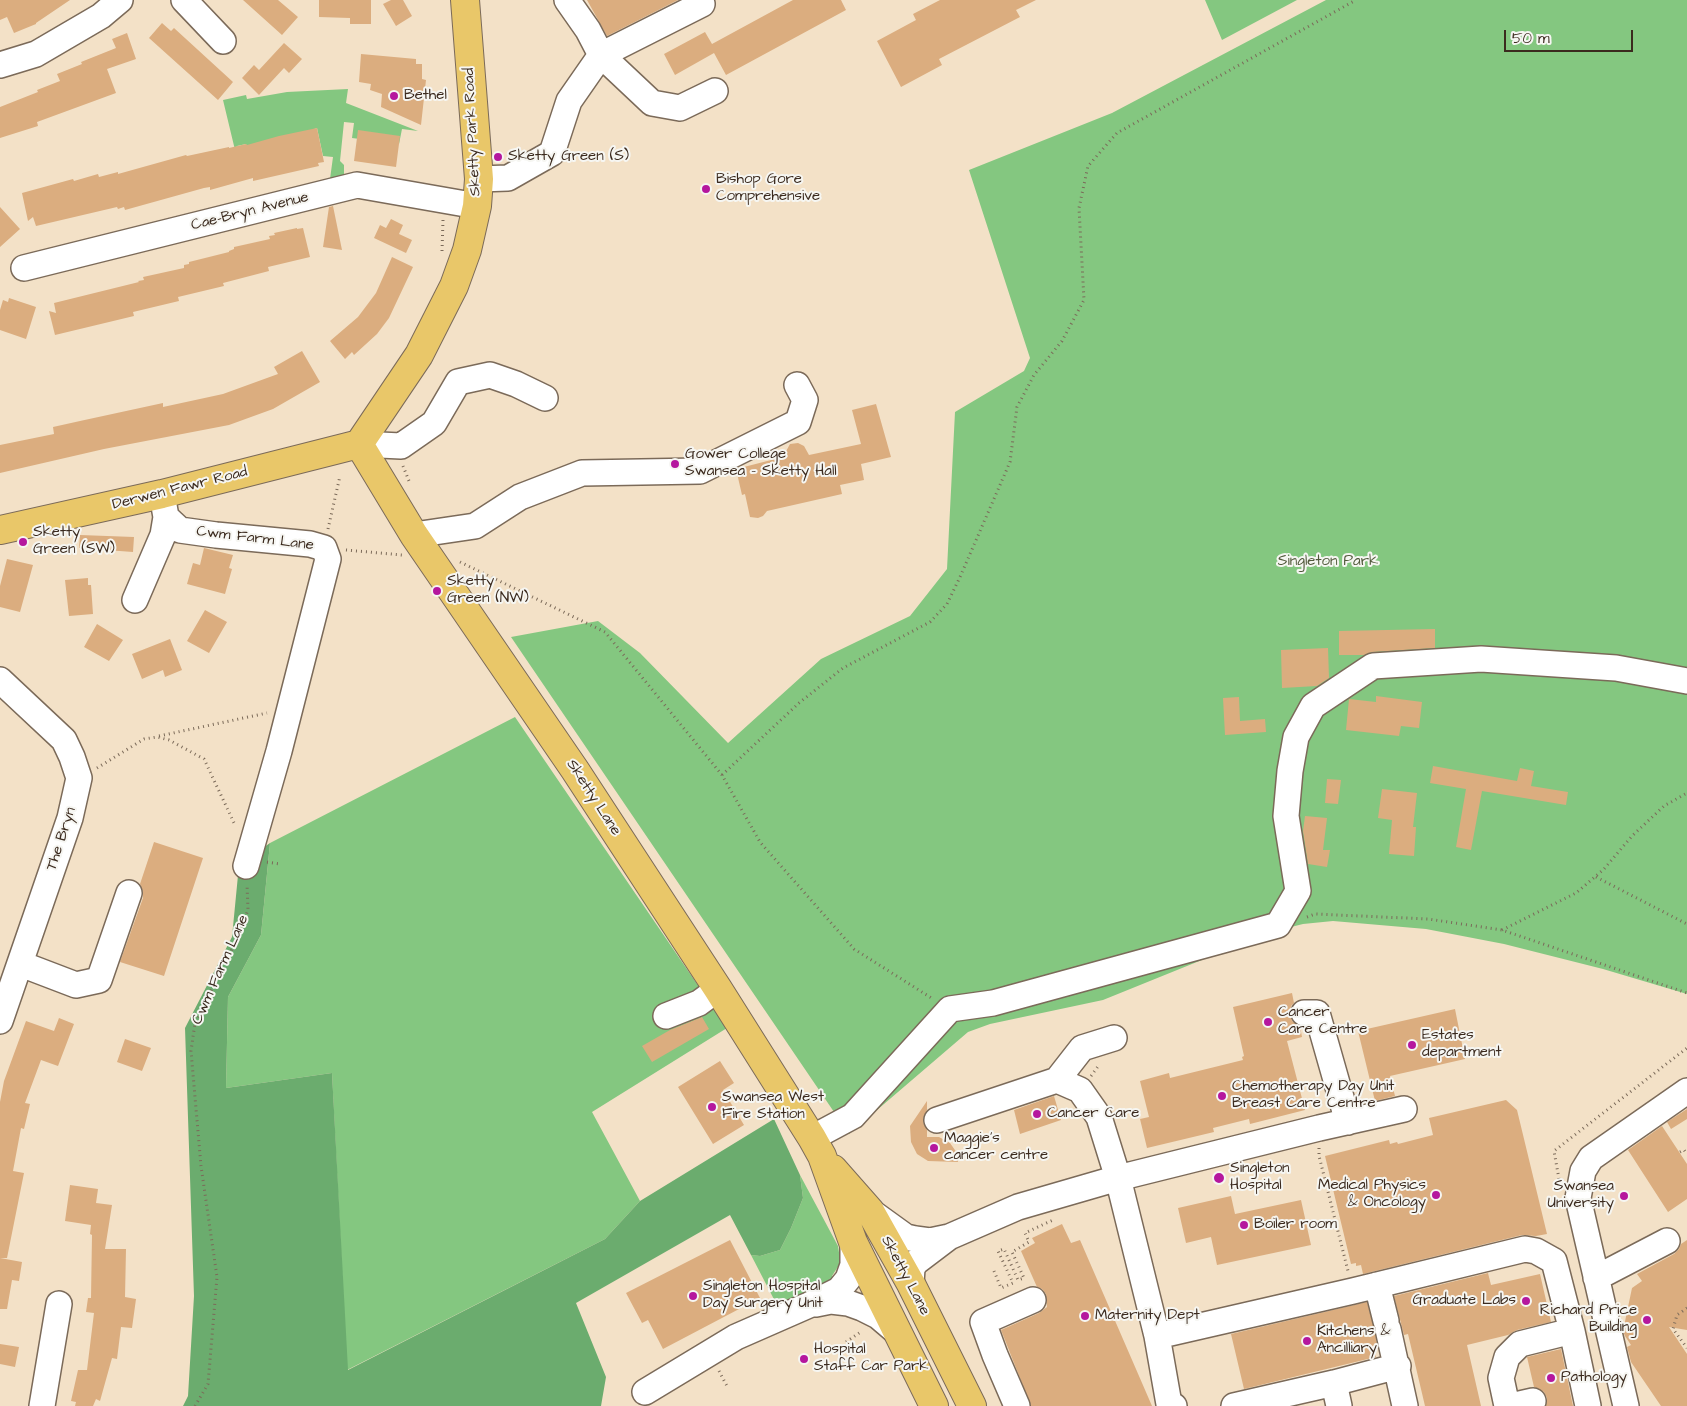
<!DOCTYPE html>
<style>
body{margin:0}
#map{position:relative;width:1687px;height:1406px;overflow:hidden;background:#f3e1c7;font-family:"Architects Daughter",sans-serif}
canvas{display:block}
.scale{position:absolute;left:1504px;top:30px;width:129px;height:22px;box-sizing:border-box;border:2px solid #3b2a1e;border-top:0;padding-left:6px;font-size:15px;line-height:18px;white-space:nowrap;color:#3b2a1e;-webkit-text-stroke:4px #f6f6f2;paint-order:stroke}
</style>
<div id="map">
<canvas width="1687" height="1406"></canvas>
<div class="scale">50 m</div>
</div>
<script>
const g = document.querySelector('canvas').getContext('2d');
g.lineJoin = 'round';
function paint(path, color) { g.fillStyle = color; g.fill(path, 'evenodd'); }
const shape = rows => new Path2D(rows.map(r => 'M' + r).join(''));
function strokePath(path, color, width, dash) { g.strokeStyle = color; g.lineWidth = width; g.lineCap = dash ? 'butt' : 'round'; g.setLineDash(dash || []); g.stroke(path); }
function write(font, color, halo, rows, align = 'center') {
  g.font = font + ' "Architects Daughter",sans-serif'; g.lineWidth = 4; g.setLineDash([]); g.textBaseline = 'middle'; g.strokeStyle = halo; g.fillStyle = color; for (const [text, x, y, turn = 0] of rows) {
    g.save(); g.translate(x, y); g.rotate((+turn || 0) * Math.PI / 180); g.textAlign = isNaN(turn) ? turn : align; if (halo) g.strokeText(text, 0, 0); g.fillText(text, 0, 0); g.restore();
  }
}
paint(shape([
 [1205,0,1297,0,1222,40],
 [1326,0,1687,0,1687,994,1603,969,1504,944,1426,929,1333,921,1303,924,1271,932,1103,1000,990,1024,968,1032,849,1134,511,637,598,621,640,653,728,743,821,659,910,616,947,569,955,412,1024,371,1030,358,969,170,1112,113],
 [348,89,346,103,418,131,402,129,399,144,352,138,354,123,344,122,340,161,344,165,344,177,330,179,333,157,323,156,317,128,249,154,246,144,237,146,235,150,223,100,246,95,247,99,287,92],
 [515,717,727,1028,592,1112,640,1201,605,1239,347,1370,332,1073,226,1088,228,997,261,935,270,843],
 [800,1175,838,1246,840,1259,839,1265,832,1276,837,1280,779,1309,751,1255,760,1256,780,1250,791,1228,803,1198]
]), '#84c780');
paint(shape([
 [270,843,261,935,228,997,226,1088,332,1073,348,1370,605,1239,640,1201,774,1119,800,1175,803,1198,791,1228,780,1250,760,1256,751,1255,730,1215,576,1303,606,1377,601,1406,183,1406,188,1396,194,1296,185,1028,232,937,239,865]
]), '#6bac6e');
paint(shape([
 [0,0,70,0,36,23,36,24,14,33,7,17,0,20],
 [243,0,278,0,298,17,282,35],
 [319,0,371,0,371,24,350,24,350,18,319,17],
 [391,0,403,0,412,16,396,26,383,4],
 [587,0,678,0,607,36],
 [793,0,841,0,846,10,726,75,714,53,675,75,664,54,705,32,712,44],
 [940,0,1036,0,1016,10,1020,17,939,59,942,65,901,87,877,41,916,20,913,14],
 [162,23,171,31,174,28,233,82,218,100,149,38],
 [127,33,136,59,107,69,116,93,37,122,38,126,0,138,0,107,38,92,37,90,60,81,57,74,82,64,81,62,116,48,112,39],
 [284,43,302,59,289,73,284,68,259,95,242,78,254,65,259,70],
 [361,54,416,59,416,64,422,64,422,79,426,80,421,125,381,107,382,94,370,90,371,84,359,82],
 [317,128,324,162,318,163,319,166,253,181,253,178,210,190,210,187,204,188,125,210,124,207,118,209,117,207,36,226,33,217,28,221,22,193,73,179,74,181,98,174,99,177,118,172,118,174,186,155,187,156,229,147,229,148,246,144,247,145,279,136],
 [358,130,400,136,396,167,354,161],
 [333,206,342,250,323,247,329,207],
 [0,207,20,229,0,247],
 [391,219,403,225,399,234,412,240,406,253,374,238,380,225,386,228],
 [297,228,297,229,303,228,310,257,268,267,269,271,223,283,224,286,178,297,179,301,133,312,134,316,55,335,49,311,56,313,54,303,139,282,138,281,144,280,143,277,184,268,184,265,189,264,189,262,229,252,229,251,234,249,234,247,270,239,269,236,275,235,274,233],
 [392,257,413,267,389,318,377,334,354,355,352,352,345,359,330,341,358,317,376,293],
 [9,298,36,307,26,339,0,330,0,310,3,300,8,302],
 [302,351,320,382,273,409,229,425,104,449,0,473,0,445,54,434,53,427,80,421,163,403,163,407,223,394,278,374,274,367],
 [876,404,891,457,861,464,864,480,840,485,842,494,767,511,763,516,758,518,750,517,745,494,742,495,736,469,783,457,790,444,798,443,804,446,809,455,861,444,852,410],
 [80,535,134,537,133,552,79,548],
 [204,548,233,555,229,568,232,569,225,594,187,584,193,563,200,565],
 [7,559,33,565,20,612,0,607,0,586],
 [88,578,88,585,91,585,93,614,69,616,65,580],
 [205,610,227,622,209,653,187,641],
 [97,624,123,640,109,661,84,647],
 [1435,629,1435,648,1372,652,1364,655,1339,655,1339,631],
 [170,639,182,670,165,677,163,670,142,679,132,654],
 [1328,648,1329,678,1317,686,1282,688,1281,650],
 [1376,696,1422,702,1419,728,1401,726,1399,736,1346,730,1349,699,1376,702],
 [1239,697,1240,721,1265,719,1266,732,1225,735,1223,698],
 [1433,766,1517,781,1520,768,1534,771,1531,786,1568,792,1566,805,1482,791,1471,850,1456,847,1466,789,1430,783],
 [1327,779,1341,780,1338,804,1325,803],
 [1382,789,1417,793,1413,827,1416,827,1414,856,1389,854,1392,820,1378,818],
 [1305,816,1327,818,1323,850,1330,850,1327,867,1308,864,1303,831],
 [154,842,203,858,164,976,120,962,143,898,143,891,140,884],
 [1292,993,1294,1003,1291,1006,1290,1013,1292,1021,1300,1026,1302,1037,1287,1041,1305,1110,1250,1124,1249,1119,1213,1128,1214,1132,1147,1148,1140,1119,1149,1117,1140,1081,1169,1073,1170,1078,1243,1060,1242,1057,1244,1056,1233,1007],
 [1455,1009,1465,1059,1390,1076,1395,1096,1375,1101,1358,1031],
 [702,1017,709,1029,652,1062,642,1046,670,1030],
 [59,1018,74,1024,58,1066,41,1060,25,1103,30,1104,24,1129,21,1128,13,1171,24,1173,7,1258,0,1258,0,1102,4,1081,26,1021,54,1031],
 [125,1039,151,1048,142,1071,117,1062],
 [720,1061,734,1083,723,1090,744,1125,713,1144,678,1087],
 [1054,1096,1061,1120,1020,1134,1014,1110],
 [1506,1100,1517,1110,1547,1234,1536,1236,1522,1235,1363,1274,1361,1265,1356,1266,1356,1263,1351,1264,1325,1156,1389,1140,1390,1144,1397,1142,1398,1144,1433,1135,1429,1118],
 [927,1101,927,1110,923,1118,924,1125,927,1130,927,1137,939,1137,950,1143,957,1153,958,1162,928,1161,917,1154,911,1142,910,1126],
 [1687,1109,1687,1119,1671,1129,1667,1122],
 [1662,1126,1687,1164,1687,1199,1668,1212,1628,1150],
 [70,1185,98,1189,96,1203,112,1205,105,1249,126,1249,125,1297,136,1299,132,1328,121,1327,117,1359,112,1358,100,1401,96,1399,93,1406,75,1406,76,1402,71,1401,78,1370,87,1370,94,1313,86,1312,88,1298,91,1298,92,1235,90,1234,91,1225,65,1221],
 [1231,1196,1235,1214,1301,1200,1311,1245,1217,1265,1211,1237,1186,1243,1178,1208],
 [1062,1224,1071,1243,1080,1240,1152,1406,1031,1406,1001,1330,1039,1313,1047,1307,1046,1294,1042,1289,1037,1287,1021,1251,1035,1243,1032,1238],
 [730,1240,760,1298,663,1349,648,1320,642,1323,626,1293],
 [1687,1240,1687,1330,1669,1327,1687,1354,1687,1406,1661,1406,1631,1362,1627,1347,1631,1345,1625,1336,1623,1331,1632,1288,1642,1281,1637,1274,1674,1254,1679,1249,1681,1244],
 [0,1258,22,1262,19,1281,12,1280,7,1309,0,1309],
 [1488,1273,1491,1285,1540,1274,1551,1322,1517,1330,1508,1335,1467,1345,1481,1406,1425,1406,1408,1334,1404,1335,1394,1296],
 [1367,1302,1374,1328,1378,1349,1374,1350,1376,1357,1244,1389,1231,1334],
 [0,1344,19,1347,15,1367,0,1364],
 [1561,1349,1573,1406,1546,1406,1547,1398,1544,1392,1534,1387,1527,1357]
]), '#dbad7f');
const minor = shape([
 [184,0,223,41],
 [702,4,601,55,652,103,680,108,715,91],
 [0,65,36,54,101,16,120,0],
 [479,179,508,178,552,153,569,101,601,55,588,30,567,0],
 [24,268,357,185,477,206],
 [359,444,401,446,434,423,458,382,490,375,516,384,545,398],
 [162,494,166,517,180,530,216,535,310,544,324,548,328,559,279,751,246,866],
 [414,535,475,526,520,497,582,473,700,471,798,422,805,400,797,385],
 [135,600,163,535,166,517],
 [0,680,64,740,72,757,79,778,70,818,0,1021],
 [21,964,76,985,99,980,129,893],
 [1304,1013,1317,1013,1348,1122],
 [666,1016,699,1003,718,989],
 [1057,1080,1082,1048,1114,1038],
 [937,1120,1057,1080,1080,1090,1099,1117,1118,1178,1157,1336,1169,1404,1174,1406],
 [812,1138,853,1116,950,1009,993,1003,1278,925,1298,891,1286,816,1290,771,1296,737,1313,706,1373,666,1481,659,1616,668,1687,681],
 [870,1211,906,1237,915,1239,930,1241,949,1237],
 [1596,1278,1667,1241],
 [911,1284,912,1268,916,1262,949,1237,1018,1207,1118,1178,1319,1128,1404,1109],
 [1377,1285,1386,1321],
 [816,1304,831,1301,848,1303,862,1308,878,1316,898,1333],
 [1388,1329,1405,1406],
 [1157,1336,1353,1291,1525,1249,1536,1251,1554,1261,1572,1331,1588,1406],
 [1334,1383,1339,1406],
 [645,1392,736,1337,809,1305,839,1290,848,1279,853,1265,853,1242],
 [42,1406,59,1304],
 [1017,1406,995,1355,983,1322,1033,1300],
 [1234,1406,1334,1383,1398,1366],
 [1507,1406,1501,1378,1507,1357,1520,1344,1572,1331],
 [1511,1406,1533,1401],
 [1626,1406,1578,1198,1583,1171,1591,1158,1687,1091]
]);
const major = shape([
 [359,444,414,535,575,770,718,989,812,1138,822,1156,853,1242,934,1406],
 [359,444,419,355,454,286,467,250,477,206,479,179,465,0],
 [0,530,162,494,359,444],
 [833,1169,870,1211,911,1284,972,1406]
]);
strokePath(minor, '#7b6a59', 28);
strokePath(major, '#7b6a59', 30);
strokePath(shape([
 [442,251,443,220],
 [403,466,409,481],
 [328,529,340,476],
 [346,550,402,555],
 [460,562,605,632,722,775,760,842,854,949,933,999],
 [159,736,267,713],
 [97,768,144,739,157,737,169,740,204,759,235,825],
 [722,775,799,703,843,668,930,622,947,604,960,577,1010,462,1017,407,1034,375,1062,341,1084,300,1079,208,1088,166,1117,133,1356,0],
 [267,862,280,864],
 [1596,877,1687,924],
 [1307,917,1315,914,1428,919,1502,930,1687,993],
 [1502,930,1576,893,1604,869,1632,836,1664,806,1687,793],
 [1091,1076,1099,1065],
 [1319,1148,1319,1156,1348,1271],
 [1680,1152,1684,1150,1687,1154],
 [1559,1179,1554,1151,1687,1048],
 [994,1271,1001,1288,1013,1283,998,1251,1004,1249,1018,1280,1024,1278,1012,1252,1029,1242,1025,1233,1053,1220],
 [1687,1308,1677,1315,1673,1329,1687,1348],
 [846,1342,862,1331],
 [719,1371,728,1388],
 [195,1406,208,1384,217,1277,201,1166,191,1051,195,1023,237,939,248,910,247,884]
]), '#7b6a59', 3, [1, 4]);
strokePath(minor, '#fff', 25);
strokePath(major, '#e9c769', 28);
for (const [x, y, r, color] of [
 [394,96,5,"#b5179e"],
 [498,157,5,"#b5179e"],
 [706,189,5,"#b5179e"],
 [675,464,5,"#b5179e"],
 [23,542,5,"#b5179e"],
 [437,591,5,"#b5179e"],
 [1268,1022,5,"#b5179e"],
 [1412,1045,5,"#b5179e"],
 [1222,1096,5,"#b5179e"],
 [712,1107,5,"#b5179e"],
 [1037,1114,5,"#b5179e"],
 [934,1148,5,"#b5179e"],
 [1219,1178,6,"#b5179e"],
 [1436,1195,5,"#b5179e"],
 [1624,1196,5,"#b5179e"],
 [1244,1225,5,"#b5179e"],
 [693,1296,5,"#b5179e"],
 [1526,1301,5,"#b5179e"],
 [1085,1316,5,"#b5179e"],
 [1647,1320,5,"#b5179e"],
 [1307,1341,5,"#b5179e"],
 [804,1359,5,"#b5179e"],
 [1551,1378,5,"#b5179e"]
]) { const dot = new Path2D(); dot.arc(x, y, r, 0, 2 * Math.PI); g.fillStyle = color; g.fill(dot); strokePath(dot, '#f6f6f2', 2); }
write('15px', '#3b2a1e', '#f6f6f2', [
 ["Bethel",404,96],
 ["Sketty Green (S)",508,157],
 ["Bishop Gore",716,180],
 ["Comprehensive",716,197],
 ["Gower College",685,455],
 ["Swansea - Sketty Hall",685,472],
 ["Sketty",33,533],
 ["Green (SW)",33,550],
 ["Sketty",447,582],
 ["Green (NW)",447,599],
 ["Cancer",1278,1013],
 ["Care Centre",1278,1030],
 ["Estates",1422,1036],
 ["department",1422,1053],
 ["Chemotherapy Day Unit",1232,1087],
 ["Breast Care Centre",1232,1104],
 ["Swansea West",722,1098],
 ["Fire Station",722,1115],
 ["Cancer Care",1047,1114],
 ["Maggie's",944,1139],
 ["cancer centre",944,1156],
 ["Singleton",1230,1169],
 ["Hospital",1230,1186],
 ["Medical Physics",1426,1186,"right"],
 ["& Oncology",1426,1203,"right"],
 ["Swansea",1614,1187,"right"],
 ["University",1614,1204,"right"],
 ["Boiler room",1254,1225],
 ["Singleton Hospital",703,1287],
 ["Day Surgery Unit",703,1304],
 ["Graduate Labs",1516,1301,"right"],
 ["Richard Price",1637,1311,"right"],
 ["Building",1637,1328,"right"],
 ["Maternity Dept",1095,1316],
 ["Kitchens &",1317,1332],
 ["Ancilliary",1317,1349],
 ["Hospital",814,1350],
 ["Staff Car Park",814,1367],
 ["Pathology",1561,1378]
], 'left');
write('15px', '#3b2a1e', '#f6f6f2', [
 ["Sketty Park Road",473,132,-93],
 ["Cae-Bryn Avenue",250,212,-14],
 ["Derwen Fawr Road",180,489,-14],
 ["Cwm Farm Lane",255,539,7],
 ["Sketty Lane",593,798,57],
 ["The Bryn",62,839,-72],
 ["Cwm Farm Lane",221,970,-66],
 ["Sketty Lane",905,1276,62]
]);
write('15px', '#51593b', '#f6f6f2', [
 ["Singleton Park",1328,562]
]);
</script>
